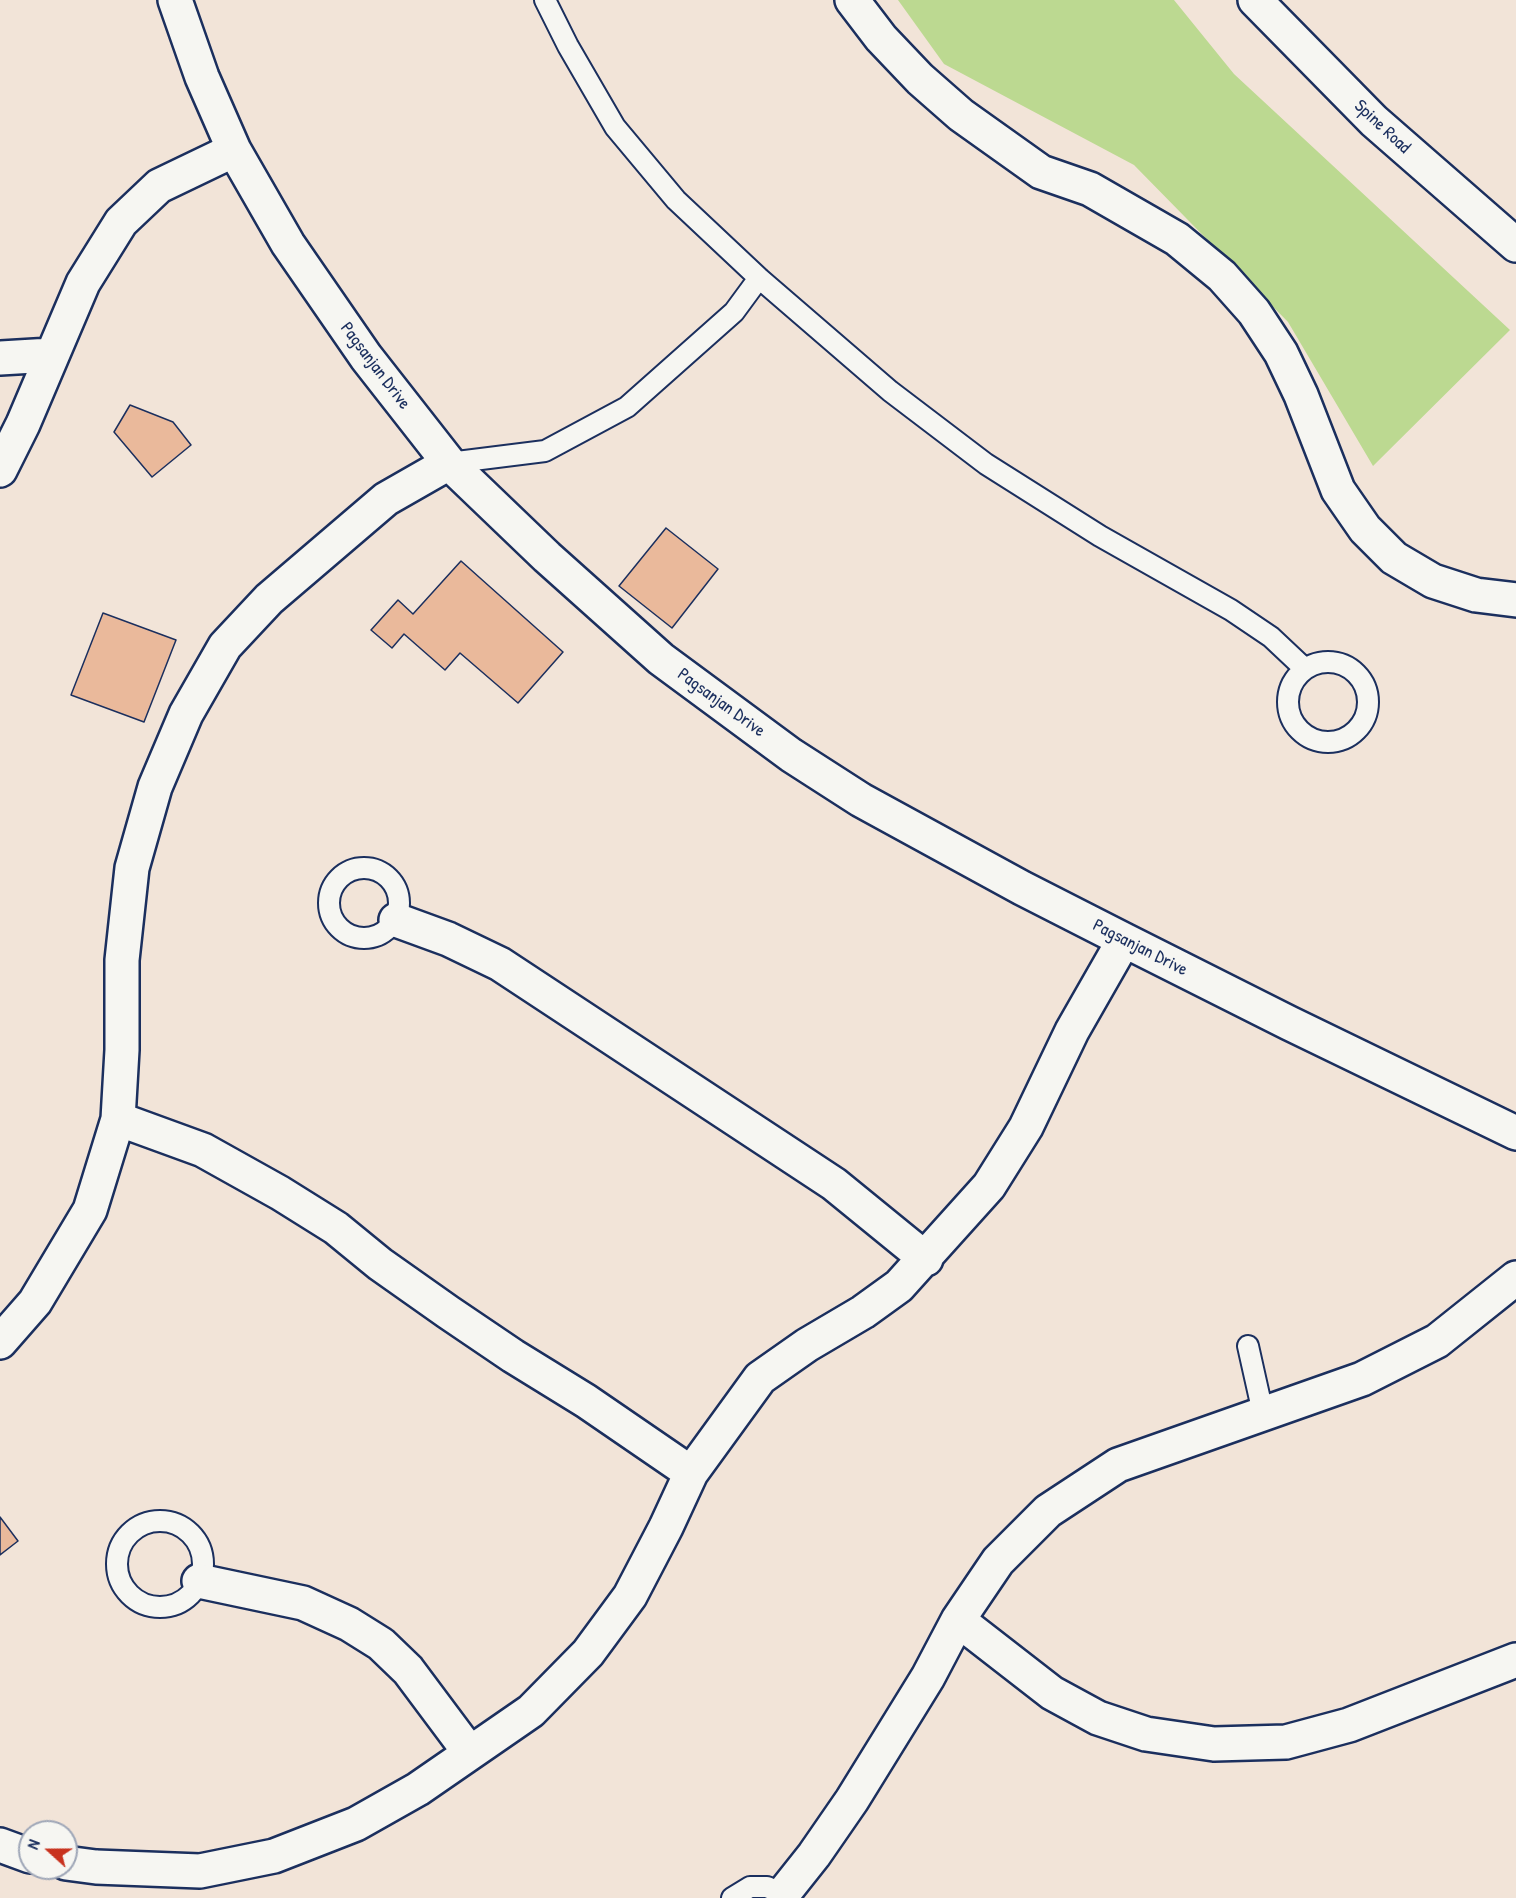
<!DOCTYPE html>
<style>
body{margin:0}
#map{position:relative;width:1516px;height:1898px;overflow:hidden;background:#f2e4d8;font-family:"Patrick Hand",sans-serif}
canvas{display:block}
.north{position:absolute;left:18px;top:1820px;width:60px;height:60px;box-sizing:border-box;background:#f6f6f2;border:2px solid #9ea6b7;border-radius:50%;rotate:291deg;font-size:16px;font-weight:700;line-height:24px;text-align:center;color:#1b2f5e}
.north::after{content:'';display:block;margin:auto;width:21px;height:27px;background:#c8321e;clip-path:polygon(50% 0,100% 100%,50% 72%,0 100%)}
</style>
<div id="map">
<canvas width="1516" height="1898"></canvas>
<div class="north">N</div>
</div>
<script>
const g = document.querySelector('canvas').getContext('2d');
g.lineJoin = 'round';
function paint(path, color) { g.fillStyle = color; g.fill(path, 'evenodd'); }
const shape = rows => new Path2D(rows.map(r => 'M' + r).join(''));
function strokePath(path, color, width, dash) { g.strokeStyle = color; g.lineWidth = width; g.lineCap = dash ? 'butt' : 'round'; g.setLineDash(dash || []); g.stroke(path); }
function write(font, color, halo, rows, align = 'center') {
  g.font = font + ' "Patrick Hand",sans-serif'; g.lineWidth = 6; g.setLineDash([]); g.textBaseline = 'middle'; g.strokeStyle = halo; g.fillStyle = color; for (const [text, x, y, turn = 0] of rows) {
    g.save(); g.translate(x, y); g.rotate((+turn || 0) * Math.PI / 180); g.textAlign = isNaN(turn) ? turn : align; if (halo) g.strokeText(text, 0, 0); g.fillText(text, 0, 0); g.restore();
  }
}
paint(shape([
 [898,0,1174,0,1234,74,1510,330,1373,466,1288,322,1134,165,944,64]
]), '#bcd991');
const building = shape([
 [130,405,173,422,191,445,152,477,114,432,130,405],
 [666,528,718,569,672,628,619,586,666,528],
 [461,561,563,652,518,703,460,653,445,670,404,634,392,648,371,630,398,600,413,614,461,561],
 [103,613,176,640,144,722,71,695,103,613],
 [0,1517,18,1541,0,1555,0,1517]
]);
paint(building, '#eab99b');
strokePath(building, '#1b2f5e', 1.5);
const service = shape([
 [545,0,568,46,615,127,676,200,759,278,890,391,986,464,1100,536,1231,610,1271,637,1305,669],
 [449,463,545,451,627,407,734,312,759,278],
 '1288 702a40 40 0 1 1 80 0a40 40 0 1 1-80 0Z',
 '329 903a35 35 0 1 1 70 0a35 35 0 1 1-70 0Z',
 [1248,1346,1263,1413],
 '117 1564a43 43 0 1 1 86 0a43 43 0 1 1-86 0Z',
 [732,1898,750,1887,767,1887,783,1894,786,1898]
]);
const minor = shape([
 [175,0,202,77,234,150,288,244,366,357,449,463,547,557,661,659,791,755,861,800,1022,888,1124,940,1289,1023,1516,1133],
 [852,0,881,38,920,79,961,115,1041,172,1090,189,1177,239,1222,276,1254,312,1281,353,1301,395,1338,490,1365,529,1394,558,1433,581,1476,595,1516,600],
 [1255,0,1374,121,1516,245],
 [0,358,51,355],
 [0,470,23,424,83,283,121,222,159,186,234,150],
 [396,920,448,939,500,964,834,1184,926,1259],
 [118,1119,203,1150,280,1193,336,1228,380,1264,448,1312,513,1356,586,1401,691,1473],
 [0,1342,35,1302,90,1210,118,1119,122,1050,122,960,132,868,155,787,186,714,225,646,269,599,386,499,449,463],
 [199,1581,303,1603,349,1624,381,1644,408,1670,470,1753],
 [958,1620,1052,1693,1098,1718,1146,1734,1214,1744,1286,1742,1349,1725,1516,1660],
 [0,1845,30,1856],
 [66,1863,96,1867,200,1871,274,1856,356,1824,418,1789,531,1711,588,1653,630,1596,666,1527,691,1473,760,1378,807,1345,863,1312,899,1286,989,1186,1026,1127,1072,1031,1124,940],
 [783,1894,814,1855,852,1800,928,1677,958,1620,998,1561,1048,1511,1118,1465,1362,1379,1437,1341,1516,1278]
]);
strokePath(service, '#1b2f5e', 24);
strokePath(minor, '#1b2f5e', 38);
strokePath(service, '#f6f6f2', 20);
strokePath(minor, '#f6f6f2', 33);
write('18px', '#1b2f5e', '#f6f6f2', [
 ["Spine Road",1382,127,43],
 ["Pagsanjan Drive",375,366,53],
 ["Pagsanjan Drive",721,703,36],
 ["Pagsanjan Drive",1140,948,27]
]);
</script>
